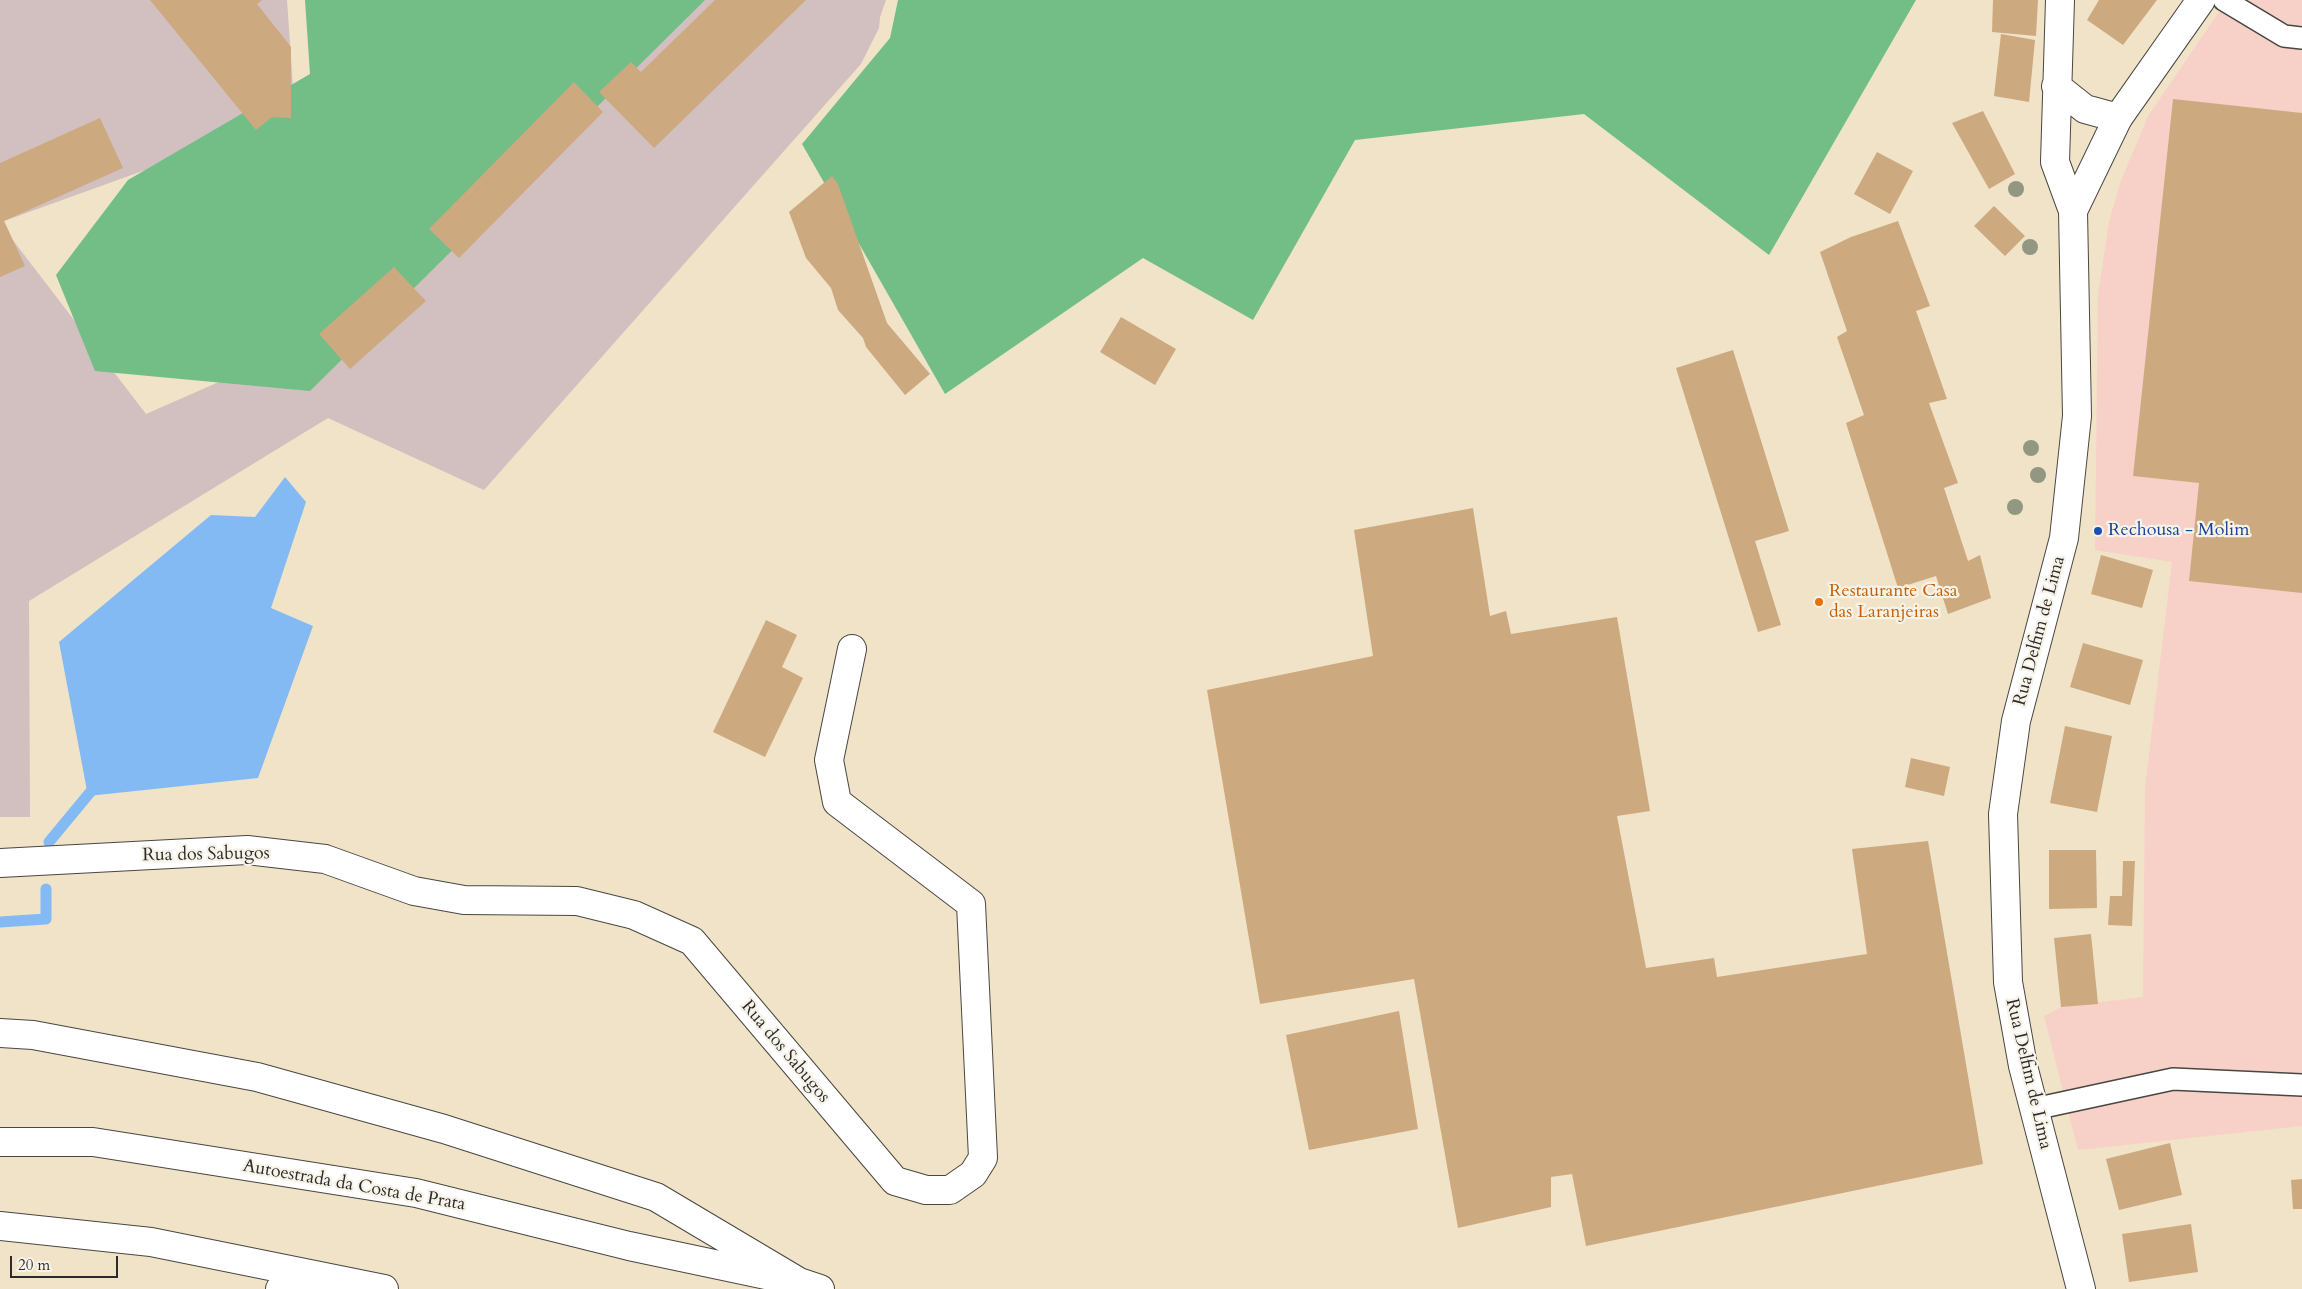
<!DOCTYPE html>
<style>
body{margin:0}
#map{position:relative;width:2302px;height:1289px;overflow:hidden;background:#f0e3c7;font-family:Cardo,serif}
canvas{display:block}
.scale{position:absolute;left:10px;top:1256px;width:108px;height:22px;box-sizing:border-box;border:2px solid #2b2b2b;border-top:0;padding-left:6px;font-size:15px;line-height:18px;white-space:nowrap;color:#2b2b2b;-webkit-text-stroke:4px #f7f3e8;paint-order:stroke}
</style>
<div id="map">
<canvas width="2302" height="1289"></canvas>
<div class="scale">20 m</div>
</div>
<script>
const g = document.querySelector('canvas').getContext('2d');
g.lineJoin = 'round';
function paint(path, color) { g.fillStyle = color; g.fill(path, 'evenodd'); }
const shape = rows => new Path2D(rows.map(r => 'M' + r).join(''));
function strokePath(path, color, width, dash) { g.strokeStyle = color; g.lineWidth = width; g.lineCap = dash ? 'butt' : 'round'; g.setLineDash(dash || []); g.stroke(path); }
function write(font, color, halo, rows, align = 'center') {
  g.font = font + ' Cardo,serif'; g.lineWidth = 4.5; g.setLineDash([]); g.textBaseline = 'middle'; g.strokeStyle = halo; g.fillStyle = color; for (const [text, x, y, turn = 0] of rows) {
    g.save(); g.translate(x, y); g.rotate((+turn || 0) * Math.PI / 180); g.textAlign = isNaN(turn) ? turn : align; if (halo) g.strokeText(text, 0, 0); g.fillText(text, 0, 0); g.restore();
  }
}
paint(shape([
 [2227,0,2302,0,2302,1126,2078,1150,2044,1016,2061,1007,2143,997,2145,788,2172,562,2095,550,2098,295,2109,222,2120,183,2148,116]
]), '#f7d1c7');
paint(shape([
 [0,0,287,0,295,116,4,221,12,239,146,414,303,345,679,0,886,0,880,17,879,28,861,64,484,490,328,418,29,601,30,817,0,817]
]), '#d2bfc0');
paint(shape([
 [305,0,705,0,310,391,95,371,56,275,128,180,310,74],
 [898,0,1916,0,1769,255,1584,114,1355,140,1253,320,1143,258,945,394,802,144,890,38]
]), '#72be86');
paint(shape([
 [285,477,306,502,271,608,313,626,258,778,88,796,59,642,211,515,255,517]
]), '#83baf3');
strokePath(shape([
 [49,842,97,784],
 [0,922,46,919,46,889]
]), '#83baf3', 11);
paint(shape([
 [150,0,262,0,257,4,291,47,291,118,272,117,256,130],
 [715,0,806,0,654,148,599,92,631,62,641,72],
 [1993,0,2038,0,2036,36,1992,32],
 [2099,0,2157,0,2123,45,2087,20],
 [2001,34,2035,40,2029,102,1994,96],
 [574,82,603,112,459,258,429,229],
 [2173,99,2302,113,2302,593,2189,581,2199,483,2133,476],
 [1983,111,2015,174,1989,189,1952,123],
 [100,118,123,168,4,221,25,266,0,277,0,163],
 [1877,152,1913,171,1890,214,1854,194],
 [832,176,838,184,887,323,930,374,905,395,866,347,863,338,838,310,831,288,806,258,789,212],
 [1994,206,2025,236,2005,256,1974,226],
 [1898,221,1930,306,1916,311,1947,399,1929,403,1958,483,1944,488,1968,561,1980,555,1991,598,1948,614,1936,576,1898,588,1846,423,1864,415,1837,337,1847,331,1820,252,1851,237],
 [394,267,426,301,350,369,319,334],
 [1121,317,1176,349,1155,385,1100,352],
 [1733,350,1789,531,1755,541,1781,625,1758,632,1676,368],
 [1473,508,1490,616,1506,611,1511,634,1617,617,1650,811,1617,816,1646,968,1714,958,1717,977,1867,954,1852,849,1928,841,1983,1164,1586,1246,1572,1174,1551,1177,1551,1207,1458,1228,1414,979,1260,1004,1207,690,1373,656,1354,530],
 [2101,555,2153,570,2142,608,2091,594],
 [766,620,797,635,782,667,803,678,765,757,713,732],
 [2083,643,2143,660,2130,705,2070,687],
 [2065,726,2112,736,2097,812,2050,803],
 [1911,758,1950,767,1944,796,1905,787],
 [2049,850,2096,850,2097,908,2049,909],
 [2123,861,2135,861,2132,926,2108,925,2110,896,2122,896],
 [2091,934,2098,1004,2061,1007,2054,938],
 [1399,1011,1418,1129,1309,1150,1286,1035],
 [2170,1143,2182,1195,2119,1210,2106,1159],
 [2302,1179,2302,1209,2293,1209,2291,1180],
 [2191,1224,2198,1272,2129,1282,2122,1234]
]), '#cda980');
const lane = shape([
 [2224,0,2284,36,2302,38],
 [2034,1109,2173,1079,2302,1085]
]);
const street = shape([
 [2060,0,2055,162,2073,211],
 [2056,86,2085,109,2118,118],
 [0,863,247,850,325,859,414,891,464,900,577,901,634,915,692,941,895,1181,926,1190,950,1190,973,1174,983,1158,971,904,837,802,829,760,852,649]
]);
const secondary = shape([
 [2081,1289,2023,1066,2008,982,2003,814,2016,721,2064,538,2077,416,2073,211,2118,118,2201,0]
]);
const highway = shape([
 [0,1033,33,1035,257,1077,444,1129,656,1197,799,1282],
 [0,1142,93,1142,416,1193,629,1246,799,1282,820,1289],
 [0,1226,151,1242,384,1289],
 [280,1289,323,1281]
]);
strokePath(lane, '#494742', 24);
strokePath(street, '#494742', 30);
strokePath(secondary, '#494742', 30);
strokePath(highway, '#494742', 30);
strokePath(lane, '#fff', 21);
strokePath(street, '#fff', 28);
strokePath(secondary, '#fff', 28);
strokePath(highway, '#fff', 28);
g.fillStyle = '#919781';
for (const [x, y] of [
 [2016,189],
 [2030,247],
 [2031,448],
 [2038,475],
 [2015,507]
]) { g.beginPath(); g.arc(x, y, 8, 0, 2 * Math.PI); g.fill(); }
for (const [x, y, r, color] of [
 [2098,531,5,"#1a4fb4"],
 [1819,602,5,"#e8710a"]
]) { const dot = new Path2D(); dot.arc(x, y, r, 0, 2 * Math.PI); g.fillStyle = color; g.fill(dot); strokePath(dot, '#f7f3e8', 2); }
write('18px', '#164399', '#f7f3e8', [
 ["Rechousa - Molim",2108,531]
], 'left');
write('18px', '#c56008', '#f7f3e8', [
 ["Restaurante Casa",1829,592],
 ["das Laranjeiras",1829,613]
], 'left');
write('18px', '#2b2b2b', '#f7f3e8', [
 ["Rua Delfim de Lima",2040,631,-75],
 ["Rua dos Sabugos",206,855,-1],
 ["Rua dos Sabugos",785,1052,50],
 ["Rua Delfim de Lima",2028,1074,77],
 ["Autoestrada da Costa de Prata",354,1186,10]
]);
</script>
